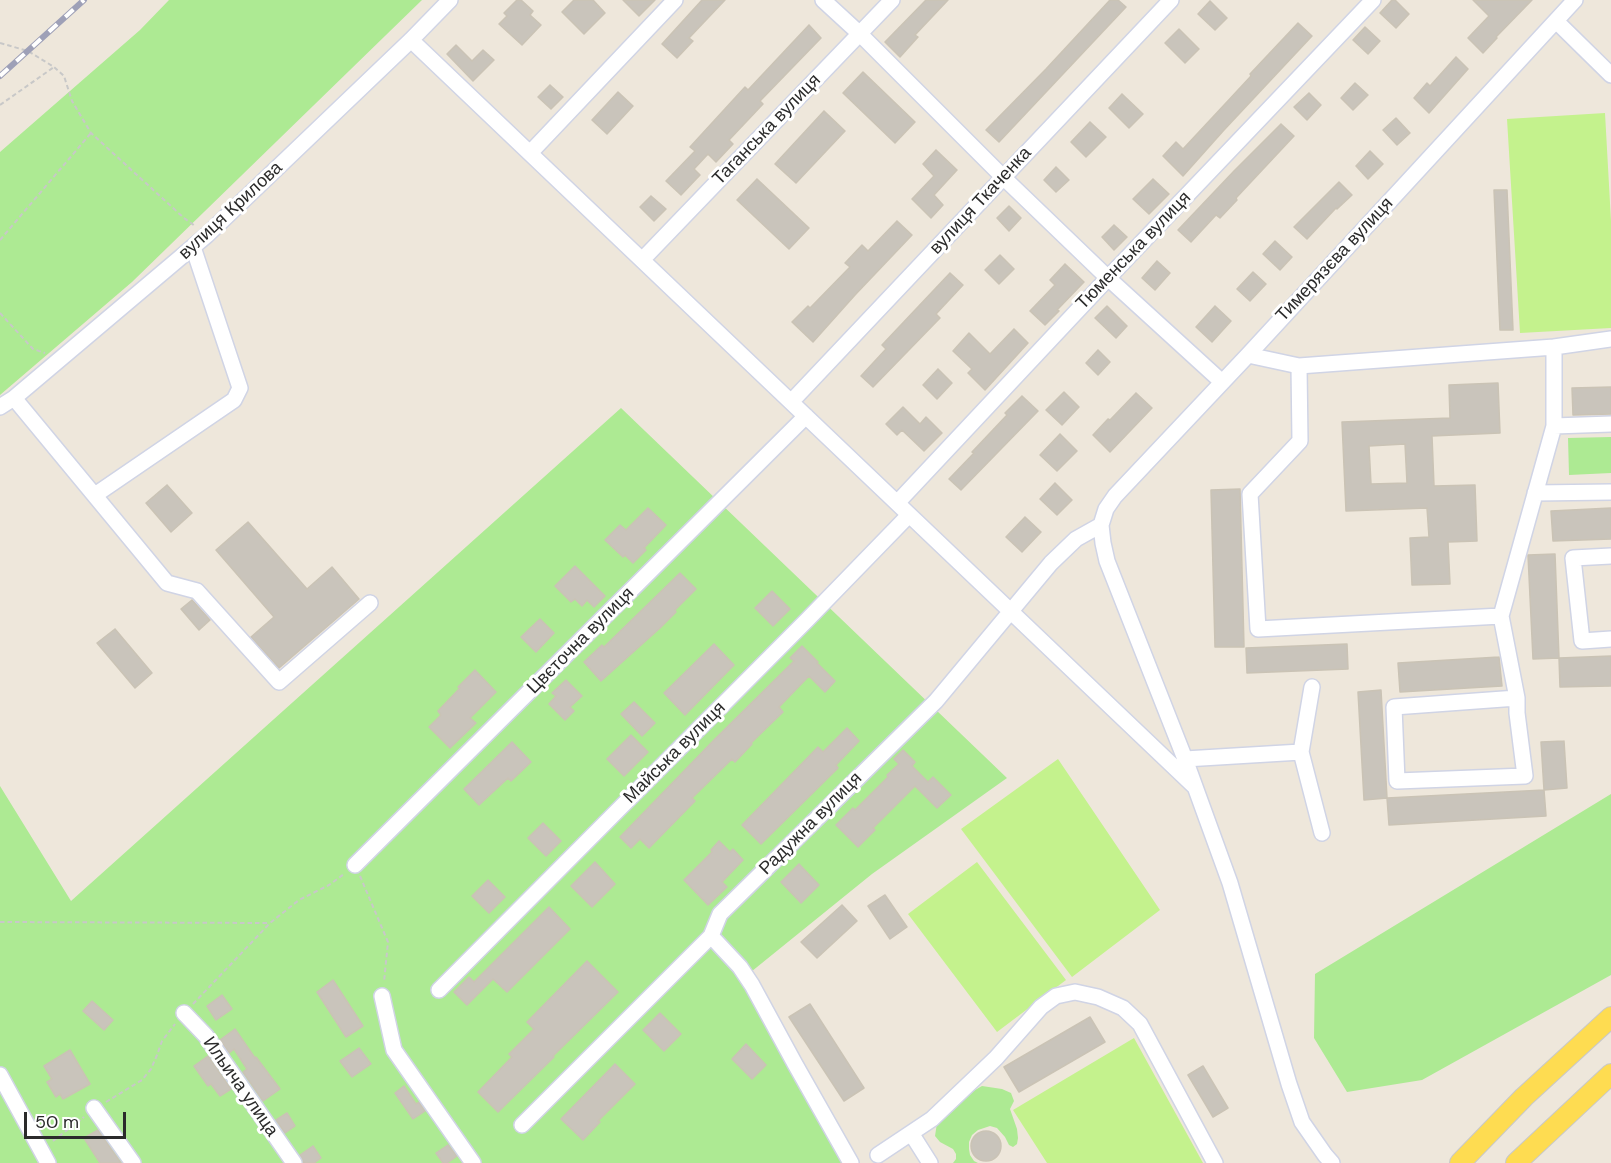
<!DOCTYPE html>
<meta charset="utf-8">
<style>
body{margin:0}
#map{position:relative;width:1611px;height:1163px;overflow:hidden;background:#eee7db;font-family:"DM Sans",sans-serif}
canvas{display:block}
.scale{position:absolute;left:24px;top:1112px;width:102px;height:27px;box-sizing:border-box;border:3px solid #2b2b2b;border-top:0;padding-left:8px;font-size:18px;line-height:21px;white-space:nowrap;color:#2b2b2b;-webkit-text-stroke:4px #fff;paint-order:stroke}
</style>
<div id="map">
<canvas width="1611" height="1163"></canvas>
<div class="scale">50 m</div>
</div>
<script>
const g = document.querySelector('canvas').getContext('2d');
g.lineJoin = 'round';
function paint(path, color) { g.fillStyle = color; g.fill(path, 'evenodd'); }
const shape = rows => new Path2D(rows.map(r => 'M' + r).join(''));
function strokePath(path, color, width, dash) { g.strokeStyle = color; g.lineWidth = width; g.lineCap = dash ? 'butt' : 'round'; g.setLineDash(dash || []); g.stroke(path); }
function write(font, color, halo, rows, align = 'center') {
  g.font = font + ' "DM Sans",sans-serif'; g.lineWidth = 6; g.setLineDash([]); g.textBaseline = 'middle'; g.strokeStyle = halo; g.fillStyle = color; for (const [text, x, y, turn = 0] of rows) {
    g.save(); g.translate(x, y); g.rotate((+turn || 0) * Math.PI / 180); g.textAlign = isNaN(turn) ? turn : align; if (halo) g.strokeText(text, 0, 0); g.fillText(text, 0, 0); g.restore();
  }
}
paint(shape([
 [169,0,422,0,132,282,0,395,0,152,140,30],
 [621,408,1007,778,872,874,741,980,844,1163,0,1163,0,786,71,901],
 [1611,437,1611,473,1569,475,1568,438],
 [1611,794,1611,975,1422,1080,1347,1092,1314,1038,1315,974],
 [982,1086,1002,1089,1011,1093,1014,1101,1010,1109,1017,1129,1018,1138,1017,1144,1013,1147,1009,1145,1005,1137,997,1128,990,1126,978,1130,972,1135,969,1142,969,1149,970,1155,974,1161,978,1163,953,1163,956,1159,956,1154,953,1149,940,1142,935,1136,937,1123,968,1094]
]), '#adea93');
paint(shape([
 [1605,113,1611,221,1611,328,1520,333,1507,119],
 [1058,759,1160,910,1072,977,961,829],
 [977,862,1066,980,997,1032,908,914],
 [1134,1038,1203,1163,1047,1163,1013,1110]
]), '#c4f28d');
const building = shape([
 [517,0,521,0,533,11,530,15,541,25,522,45,499,24,507,16,504,13,517,0],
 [574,0,593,0,605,13,584,34,562,12,574,0],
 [623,0,655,0,639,16,623,0],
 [702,0,725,0,689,38,693,41,677,58,662,44,702,0],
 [926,0,948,0,915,35,918,37,900,57,885,42,926,0],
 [1110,0,1118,0,1126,7,999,142,986,130,1046,69,1110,0],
 [1392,0,1395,0,1409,14,1396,28,1380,13,1392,0],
 [1473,0,1532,0,1496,37,1497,38,1483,53,1468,38,1489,16,1473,0],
 [1210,1,1227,18,1215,30,1198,14,1210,1],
 [1298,23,1312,36,1224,130,1183,176,1163,156,1176,142,1183,149,1225,104,1251,76,1250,74,1298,23],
 [809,25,821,38,760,101,763,104,729,140,733,144,716,162,708,154,694,169,700,175,681,195,666,181,695,151,690,147,745,87,748,90,809,25],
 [1365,27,1380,41,1368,54,1353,40,1365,27],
 [1179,29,1199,49,1185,63,1165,43,1179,29],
 [456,45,472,61,483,50,494,60,473,81,447,54,456,45],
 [1456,57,1468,69,1429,113,1414,98,1427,83,1430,86,1456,57],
 [863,72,915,122,895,143,843,93,863,72],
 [1355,83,1368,95,1353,110,1341,98,1355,83],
 [550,85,563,97,551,109,538,97,550,85],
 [618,92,633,106,607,134,592,120,618,92],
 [1309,93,1321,105,1307,120,1294,107,1309,93],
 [1122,94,1143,114,1129,128,1109,108,1122,94],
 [824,111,845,131,796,183,775,164,824,111],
 [1396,118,1410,133,1397,145,1383,130,1396,118],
 [1090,122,1106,137,1086,157,1071,142,1090,122],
 [1281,124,1294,136,1236,198,1237,200,1220,218,1216,215,1191,242,1178,230,1234,171,1281,124],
 [936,150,957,170,934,195,943,205,931,218,912,199,934,176,923,164,936,150],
 [1370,151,1383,164,1368,179,1356,166,1370,151],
 [1056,167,1069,180,1056,192,1044,180,1056,167],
 [757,179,809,228,789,249,737,200,757,179],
 [1153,179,1169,194,1149,214,1133,199,1153,179],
 [1339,182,1352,195,1337,209,1336,208,1307,239,1294,227,1339,182],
 [1494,190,1507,190,1513,330,1500,330,1494,190],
 [651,196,666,209,654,221,640,207,651,196],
 [1009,206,1021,218,1009,231,997,218,1009,206],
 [897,221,912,235,855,295,813,342,792,322,808,306,810,308,850,267,845,263,862,245,868,251,897,221],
 [1114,225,1127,237,1114,250,1102,237,1114,225],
 [1275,241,1292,257,1280,270,1263,254,1275,241],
 [1000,255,1014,269,999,284,985,270,1000,255],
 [1157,261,1170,273,1155,290,1142,278,1157,261],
 [1065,264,1084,282,1057,310,1059,311,1045,325,1030,311,1055,285,1050,280,1065,264],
 [1253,272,1266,284,1250,301,1237,289,1253,272],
 [950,273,963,285,936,314,940,318,873,387,861,376,886,349,882,345,950,273],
 [1107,306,1127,326,1116,338,1095,318,1107,306],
 [1215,306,1231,321,1212,342,1196,327,1215,306],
 [1014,329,1028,343,985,390,968,373,972,369,953,351,969,333,990,354,1014,329],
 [1098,350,1110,362,1098,375,1086,363,1098,350],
 [938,369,952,383,937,399,923,385,938,369],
 [1498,383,1500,433,1432,436,1434,486,1475,485,1477,541,1448,542,1450,584,1412,585,1410,538,1429,537,1427,508,1346,511,1342,422,1450,418,1449,385,1498,383],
 [1405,444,1407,483,1371,484,1369,446,1405,444],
 [1611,387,1611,414,1573,415,1572,388,1611,387],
 [1064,392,1079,407,1062,425,1046,410,1064,392],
 [1136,393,1152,408,1110,452,1093,435,1108,419,1110,420,1136,393],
 [1022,396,1038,411,961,490,949,479,974,453,972,452,1007,415,1005,413,1022,396],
 [903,407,920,424,926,417,942,433,924,451,902,430,897,435,886,424,903,407],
 [1060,434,1077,451,1057,471,1040,455,1060,434],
 [1055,483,1072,500,1057,515,1040,499,1055,483],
 [167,485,192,513,171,532,146,503,167,485],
 [1240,489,1244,647,1215,647,1211,490,1240,489],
 [648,508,666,525,644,548,646,550,633,563,625,555,623,557,605,540,620,525,626,530,648,508],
 [1611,508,1611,539,1553,541,1551,511,1611,508],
 [1025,517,1041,532,1022,552,1006,537,1025,517],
 [248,522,307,589,332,567,359,599,279,668,251,637,274,617,216,550,248,522],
 [1555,554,1559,658,1533,659,1528,555,1555,554],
 [575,566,605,596,594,607,587,600,582,606,575,599,571,602,555,586,575,566],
 [680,573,696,589,675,610,676,612,660,628,601,681,584,662,602,645,604,647,680,573],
 [772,591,790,609,773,626,755,608,772,591],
 [192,600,210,620,199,630,181,609,192,600],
 [540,619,554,633,536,652,521,637,540,619],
 [115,629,152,673,135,688,97,643,115,629],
 [714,644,734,665,685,715,664,693,714,644],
 [1347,644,1348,669,1247,673,1246,648,1347,644],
 [802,646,818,662,817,663,835,681,825,692,809,676,779,707,783,712,751,743,752,744,735,762,732,759,692,798,695,801,649,848,640,839,631,848,620,837,714,740,794,661,790,658,802,646],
 [1611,656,1611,686,1560,687,1559,658,1611,656],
 [1499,657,1502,686,1400,692,1398,663,1499,657],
 [475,670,496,692,470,718,476,723,450,748,429,727,441,715,438,711,460,688,458,687,475,670],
 [566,680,582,696,570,707,574,711,565,720,549,704,556,696,552,693,566,680],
 [1381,690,1387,798,1364,800,1358,692,1381,690],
 [634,702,655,723,642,736,621,714,634,702],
 [847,728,859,741,836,765,838,768,761,844,742,825,818,747,823,752,847,728],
 [631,735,648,752,624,776,607,759,631,735],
 [1564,741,1567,788,1544,790,1541,742,1564,741],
 [512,742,531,762,511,781,508,778,479,805,464,789,512,742],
 [903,750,915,762,912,766,928,782,933,777,951,795,937,808,915,786,873,828,875,830,858,847,836,825,853,808,855,810,888,777,887,775,899,764,894,759,903,750],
 [1544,790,1546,816,1389,825,1387,798,1544,790],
 [543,823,561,841,546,856,528,838,543,823],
 [719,841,730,852,733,849,743,860,722,882,727,887,708,905,684,880,712,852,711,850,719,841],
 [595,862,615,884,592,907,571,886,595,862],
 [799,864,819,885,801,903,781,882,799,864],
 [488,880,505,897,489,913,472,896,488,880],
 [885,895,907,927,890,939,868,906,885,895],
 [842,905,857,921,817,958,801,942,842,905],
 [549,907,570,929,507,992,493,979,467,1005,454,992,469,977,474,982,549,907],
 [587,961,618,992,553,1056,554,1057,498,1112,478,1092,512,1057,509,1054,534,1029,527,1022,587,961],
 [333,980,363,1026,346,1037,317,992,333,980],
 [222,995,232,1009,216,1020,207,1006,222,995],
 [92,1001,113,1020,104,1030,83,1011,92,1001],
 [810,1004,864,1088,844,1101,789,1017,810,1004],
 [660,1013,681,1034,664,1051,643,1030,660,1013],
 [1090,1017,1105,1042,1019,1092,1004,1067,1090,1017],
 [235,1029,255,1058,256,1057,280,1089,263,1101,243,1072,247,1069,234,1049,229,1053,220,1040,235,1029],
 [746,1044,766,1065,752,1079,732,1059,746,1044],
 [359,1048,371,1064,352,1077,340,1061,359,1048],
 [70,1050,90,1084,63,1099,60,1094,56,1097,47,1082,52,1079,44,1066,70,1050],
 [208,1056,231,1089,220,1096,211,1084,208,1086,194,1066,208,1056],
 [615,1064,635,1084,598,1121,600,1122,583,1140,561,1119,615,1064],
 [1203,1066,1228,1108,1213,1117,1188,1075,1203,1066],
 [404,1086,416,1104,419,1102,425,1111,413,1119,395,1093,404,1086],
 [287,1113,295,1126,285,1133,276,1120,287,1113],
 [98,1130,121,1163,100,1163,84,1138,98,1130],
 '971 1146a15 15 0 1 1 30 0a15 15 0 1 1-30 0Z',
 [448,1145,457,1156,447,1163,443,1163,436,1153,448,1145],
 [313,1146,321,1158,314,1163,304,1163,300,1155,313,1146]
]);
paint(building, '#c9c4bb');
strokePath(building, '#cac3b5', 1.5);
const minor = shape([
 [823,0,860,34,1003,177,1108,278,1222,382],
 [1556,21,1611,75],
 [411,40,1194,786],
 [530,153,675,0],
 [642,260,892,0],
 [1611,339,1554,347,1554,426,1611,424],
 [1248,355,1299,366,1300,441,1250,494,1258,629,1501,616,1554,426],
 [1299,366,1554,347],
 [14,398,167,583,197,591,279,682,370,603],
 [791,402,1171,0],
 [0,407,14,398,207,235,411,40,450,0],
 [1535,493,1611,492],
 [95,495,234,400,240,388,193,247],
 [897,503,1108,278,1373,0],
 [1611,556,1573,558,1582,641,1611,639],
 [1501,616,1517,698,1517,713,1525,776,1397,781,1394,707,1517,698],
 [1301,752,1322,833],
 [1185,759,1301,752,1312,687],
 [355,865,806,416],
 [711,936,740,967,752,985,795,1064,851,1163],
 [439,990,807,620,909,515],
 [382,996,394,1050,473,1163],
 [184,1013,206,1036,294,1163],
 [0,1075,48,1163],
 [94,1108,133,1163],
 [522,1125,711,936,720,914,936,701,1051,563,1076,539,1101,525],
 [911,1133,930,1163],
 [878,1155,932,1119,996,1058,1041,1007,1056,996,1075,992,1098,997,1123,1008,1140,1024,1215,1163],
 [1332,1163,1325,1155,1302,1122,1289,1084,1230,883,1185,759,1107,561,1103,543,1101,525,1106,509,1115,496,1248,355,1575,0]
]);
const major = shape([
 [1460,1163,1524,1097,1611,1017],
 [1516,1163,1611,1074]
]);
strokePath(minor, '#d0d4e5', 18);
strokePath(major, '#c8c8c8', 22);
strokePath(shape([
 [0,43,28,51,54,67,64,76,72,101,91,133,184,218,195,226],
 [0,105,54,67],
 [0,240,91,133],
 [0,313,33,349,45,353],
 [360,876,388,942,384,982],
 [0,922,270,923],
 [193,1004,270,923,299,900,329,885,344,874],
 [106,1102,142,1080,151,1069,157,1055,162,1041,175,1024],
 [53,1141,84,1117]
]), '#c8c8c8', 2, [4.5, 3]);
strokePath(minor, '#fff', 15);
strokePath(major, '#fedc51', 20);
const rail = shape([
 [0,76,84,0]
]);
strokePath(rail, '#9ea0b7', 6);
strokePath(rail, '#fff', 4, [11]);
write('18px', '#2b2b2b', '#fff', [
 ["Таганська вулиця",767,130,-46],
 ["вулиця Ткаченка",981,201,-47],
 ["вулиця Крилова",231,211,-43],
 ["Тюменська вулиця",1134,251,-46],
 ["Тимерязєва вулиця",1335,260,-47],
 ["Цвєточна вулиця",581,641,-45],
 ["Майська вулиця",675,753,-45],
 ["Радужна вулиця",811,824,-45],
 ["Ильича улица",240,1087,55]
]);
</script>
